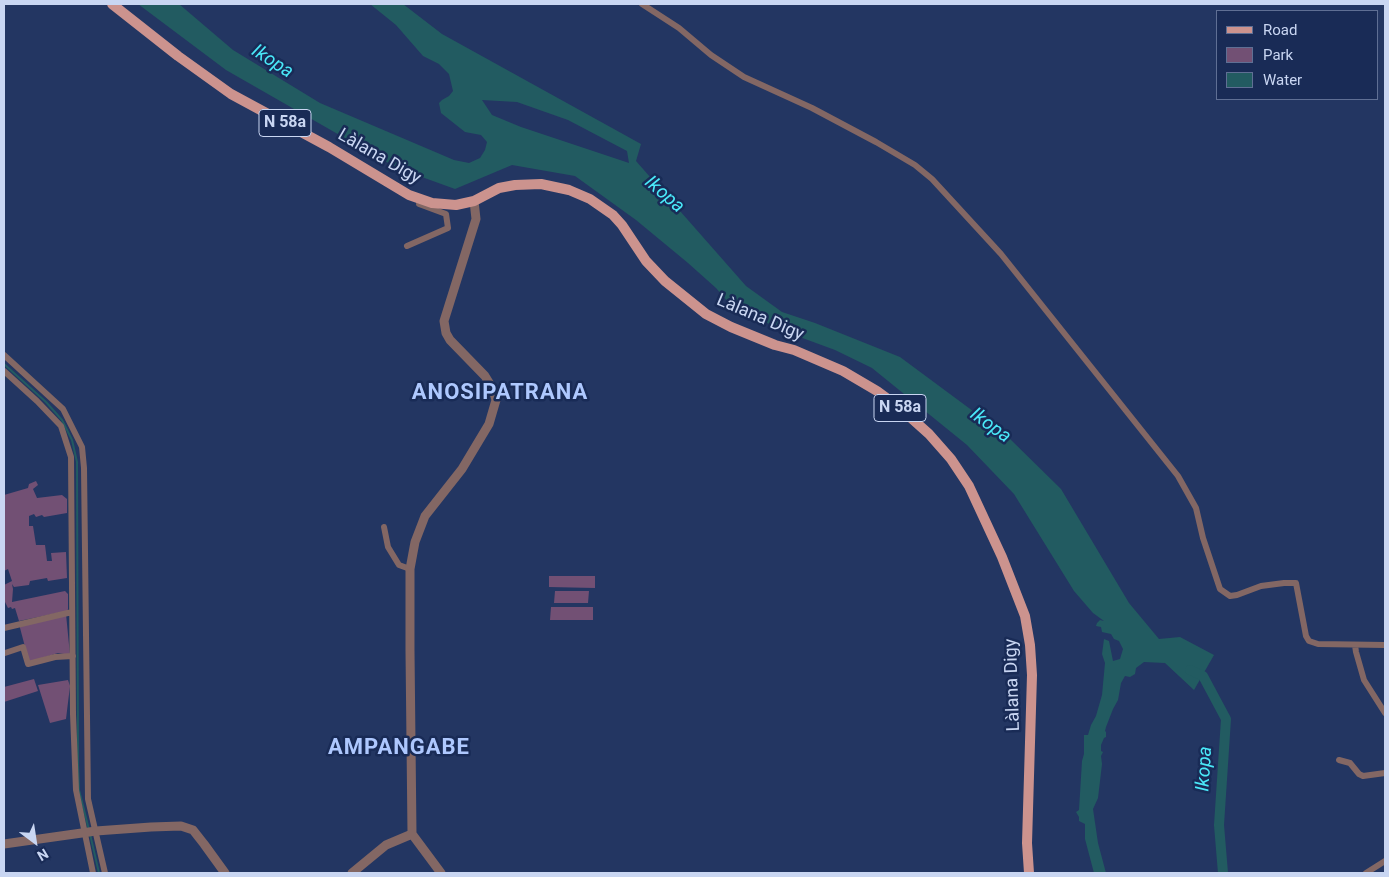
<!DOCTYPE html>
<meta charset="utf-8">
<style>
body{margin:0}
#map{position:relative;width:1389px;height:877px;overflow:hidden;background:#233662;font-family:Roboto,sans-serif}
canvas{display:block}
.frame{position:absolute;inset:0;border:5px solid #c9d6f2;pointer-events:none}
.legend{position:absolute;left:1216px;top:10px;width:162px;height:90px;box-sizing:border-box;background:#192b56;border:1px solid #5f6f94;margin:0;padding:6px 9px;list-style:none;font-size:15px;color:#c9d6f2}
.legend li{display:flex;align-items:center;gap:10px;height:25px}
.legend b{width:25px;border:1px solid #5f6f94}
.north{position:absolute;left:10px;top:817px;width:50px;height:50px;-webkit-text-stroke:4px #192b56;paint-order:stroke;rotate:149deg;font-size:14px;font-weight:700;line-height:20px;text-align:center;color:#c9d6f2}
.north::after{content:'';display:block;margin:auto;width:18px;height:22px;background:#c9d6f2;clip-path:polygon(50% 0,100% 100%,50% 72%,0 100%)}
</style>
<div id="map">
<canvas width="1389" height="877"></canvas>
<div class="frame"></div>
<ul class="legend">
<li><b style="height:6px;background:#cc938e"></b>Road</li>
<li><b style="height:14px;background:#725074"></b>Park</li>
<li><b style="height:14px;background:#225b61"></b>Water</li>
</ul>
<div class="north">N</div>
</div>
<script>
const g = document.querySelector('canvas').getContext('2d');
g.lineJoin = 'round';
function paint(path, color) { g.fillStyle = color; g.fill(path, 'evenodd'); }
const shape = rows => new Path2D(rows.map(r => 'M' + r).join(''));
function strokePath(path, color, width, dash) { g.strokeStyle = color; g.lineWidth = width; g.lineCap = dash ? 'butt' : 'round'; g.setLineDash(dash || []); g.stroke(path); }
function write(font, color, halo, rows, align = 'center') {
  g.font = font + ' Roboto,sans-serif'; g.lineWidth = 5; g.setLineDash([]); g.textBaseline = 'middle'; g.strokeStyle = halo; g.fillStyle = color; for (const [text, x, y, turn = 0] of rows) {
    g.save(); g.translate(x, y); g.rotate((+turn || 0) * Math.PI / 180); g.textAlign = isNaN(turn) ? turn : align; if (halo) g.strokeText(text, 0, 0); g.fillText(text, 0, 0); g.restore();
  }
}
paint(shape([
 [36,481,38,485,33,489,37,498,62,495,67,499,67,513,44,517,42,515,36,517,34,514,29,516,29,526,33,526,36,545,45,545,47,561,52,561,51,553,66,552,67,578,48,581,47,578,30,581,29,585,14,587,12,584,13,589,12,602,65,591,68,594,68,609,67,612,62,612,19,621,15,608,12,609,11,607,8,608,4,600,4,585,12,581,8,569,4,571,4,495,28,488,29,484],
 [549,576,595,576,595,588,549,587],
 [555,591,589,591,588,603,554,603],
 [551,607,593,607,593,620,550,620],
 [66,614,70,655,58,653,29,662,19,624],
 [34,679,38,691,4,702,4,687],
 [68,680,70,686,66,719,50,723,38,685]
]), '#725074');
paint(shape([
 [138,4,179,4,233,50,320,103,454,160,469,163,480,158,485,150,487,142,481,135,465,132,441,113,439,103,442,100,449,96,453,91,449,74,439,64,423,56,396,25,370,4,403,4,442,34,641,144,636,161,746,286,782,312,815,323,900,357,1008,437,1061,489,1129,603,1159,639,1180,637,1214,655,1194,690,1165,663,1144,662,1136,668,1135,674,1130,677,1125,676,1121,683,1118,700,1113,709,1106,727,1105,731,1106,732,1106,737,1104,738,1101,745,1101,751,1103,752,1101,756,1102,764,1098,798,1093,809,1098,843,1106,873,1094,873,1085,839,1085,824,1079,821,1079,817,1076,812,1079,810,1082,761,1084,754,1084,735,1088,735,1091,725,1096,716,1102,695,1105,663,1102,654,1104,639,1109,641,1113,661,1120,659,1123,649,1119,641,1114,639,1111,634,1102,632,1101,627,1096,626,1097,623,1100,620,1104,621,1093,613,1074,591,1014,494,967,445,872,368,835,350,797,336,733,308,716,288,688,263,636,220,575,176,512,165,455,189,397,168,226,70],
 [482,100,517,102,568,120,627,151,629,163,521,127,492,115]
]), '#225b61');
strokePath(shape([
 [4,364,46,402,62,420,72,440,77,462,78,764,79,790,89,830],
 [90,834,99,873]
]), '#225b61', 2);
strokePath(shape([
 [1190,670,1203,676,1226,719,1219,825,1223,873]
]), '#225b61', 10);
strokePath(shape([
 [642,4,679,28,711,55,744,77,812,108,876,142,915,165,932,179,1001,254,1178,476,1196,508,1203,538,1220,589,1230,596,1237,595,1261,586,1284,583,1296,583,1306,636,1309,641,1318,644,1385,645],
 [407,246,448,228,446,214,419,204,420,199],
 [4,355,63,409,82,447,84,468,88,799,105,873],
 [4,371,37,401,61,426,71,457,73,714,76,790,93,873],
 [384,527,388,547,399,565,410,569],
 [4,628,72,612],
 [1355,645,1356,652,1364,680,1385,713],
 [5,653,23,647,28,664,55,657,73,656],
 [1339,760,1350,763,1359,774,1363,776,1385,773],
 [1366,873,1385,861]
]), '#836764', 6);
strokePath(shape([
 [4,844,96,831,151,827,181,826,193,830,204,844,225,873],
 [352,873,386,845,412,834],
 [441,873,412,834,410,651,410,569,415,542,425,516,462,469,489,424,496,400,493,389,485,376,450,340,446,333,444,321,476,219,474,201]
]), '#836764', 9);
strokePath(shape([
 [112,4,178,56,231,94,329,147,409,195,432,203,456,205,474,201,499,188,515,185,541,184,569,190,590,199,613,215,622,225,646,261,665,281,706,314,731,327,775,345,794,350,843,371,877,391,900,408,929,434,951,459,969,486,1002,557,1025,616,1030,645,1032,675,1027,843,1029,873]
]), '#cc938e', 10);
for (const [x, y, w] of [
 [285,123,52],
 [900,408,52]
]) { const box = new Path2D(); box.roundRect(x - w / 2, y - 13.5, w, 27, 4); g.fillStyle = '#192b56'; g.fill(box); strokePath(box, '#c9d6f2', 1); }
write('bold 16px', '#c9d6f2', null, [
 ["N 58a",285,123],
 ["N 58a",900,408]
]);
write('18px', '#c9d6f2', '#192b56', [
 ["Làlana Digy",379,157,30],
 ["Làlana Digy",760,318,23],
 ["Làlana Digy",1013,685,-92]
]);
write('italic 19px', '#4ae9f9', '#192b56', [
 ["Ikopa",272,62,33],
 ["Ikopa",664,195,41],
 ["Ikopa",990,426,36],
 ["Ikopa",1205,769,-86]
]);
g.letterSpacing = '1px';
write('bold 22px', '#aec8fe', '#192b56', [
 ["ANOSIPATRANA",500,393],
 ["AMPANGABE",399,748]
]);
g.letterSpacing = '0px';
</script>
